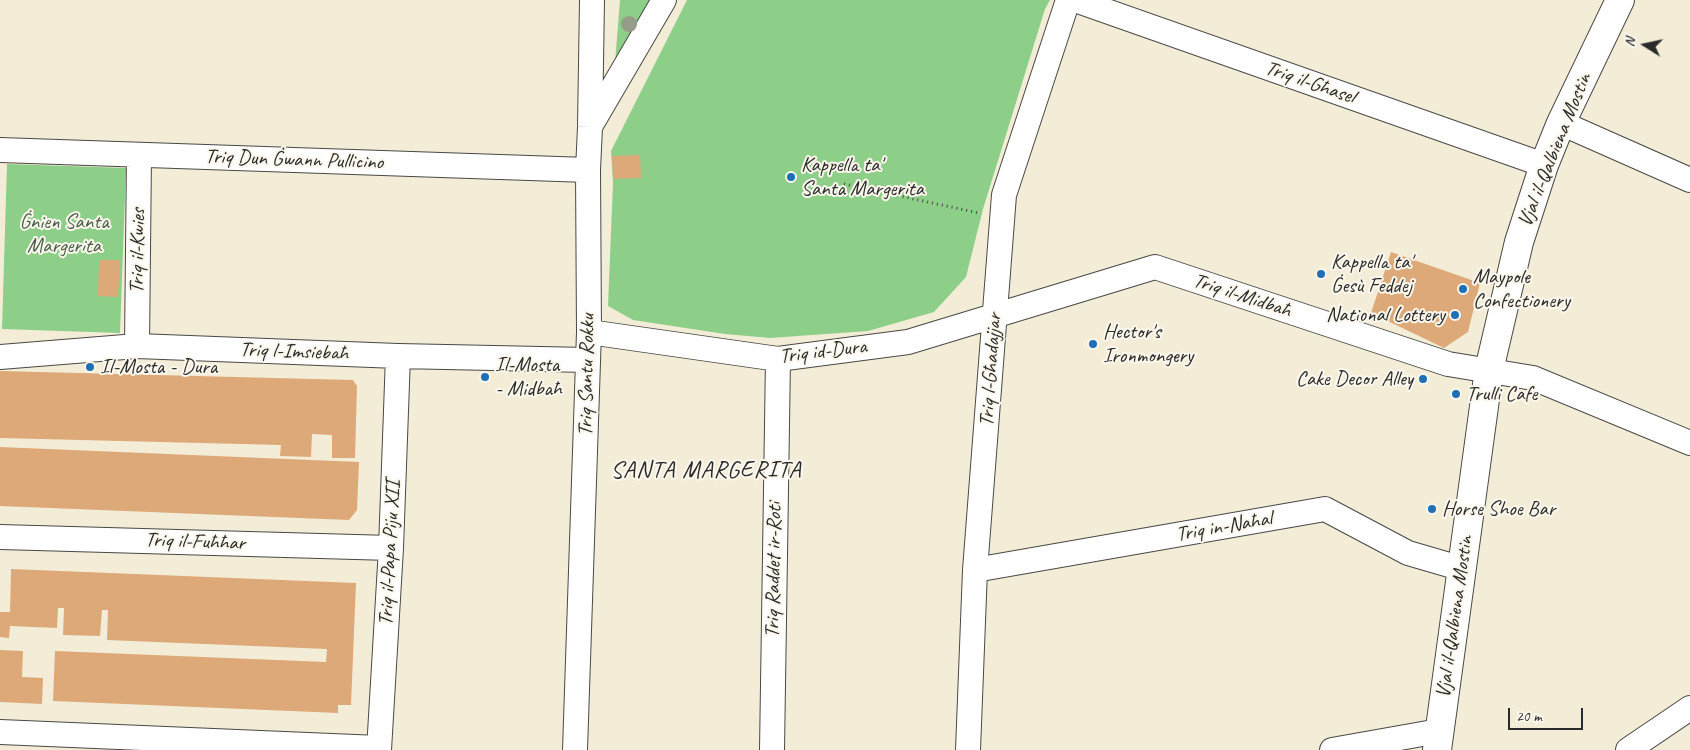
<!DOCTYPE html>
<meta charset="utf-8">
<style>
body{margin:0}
#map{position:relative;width:1690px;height:750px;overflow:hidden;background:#f3edd8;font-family:Caveat,sans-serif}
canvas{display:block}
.north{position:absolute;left:1620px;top:20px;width:50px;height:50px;-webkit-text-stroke:4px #fbf7ec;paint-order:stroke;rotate:280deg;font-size:14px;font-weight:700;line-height:20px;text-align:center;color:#2b2b2b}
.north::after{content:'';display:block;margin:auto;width:18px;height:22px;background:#2b2b2b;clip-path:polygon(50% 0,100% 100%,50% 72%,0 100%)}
.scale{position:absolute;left:1508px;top:708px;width:75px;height:22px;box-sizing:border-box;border:2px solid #2b2b2b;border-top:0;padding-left:6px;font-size:15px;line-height:18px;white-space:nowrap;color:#2b2b2b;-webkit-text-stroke:4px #fbf7ec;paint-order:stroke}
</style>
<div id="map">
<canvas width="1690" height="750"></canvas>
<div class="north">N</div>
<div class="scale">20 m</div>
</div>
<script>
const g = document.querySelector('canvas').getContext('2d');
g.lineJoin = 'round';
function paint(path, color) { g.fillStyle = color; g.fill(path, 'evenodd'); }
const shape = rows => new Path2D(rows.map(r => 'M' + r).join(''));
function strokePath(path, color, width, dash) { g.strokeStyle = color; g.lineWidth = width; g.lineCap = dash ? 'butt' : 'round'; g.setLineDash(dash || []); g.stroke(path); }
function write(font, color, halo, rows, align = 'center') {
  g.font = font + ' Caveat,sans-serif'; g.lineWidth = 4; g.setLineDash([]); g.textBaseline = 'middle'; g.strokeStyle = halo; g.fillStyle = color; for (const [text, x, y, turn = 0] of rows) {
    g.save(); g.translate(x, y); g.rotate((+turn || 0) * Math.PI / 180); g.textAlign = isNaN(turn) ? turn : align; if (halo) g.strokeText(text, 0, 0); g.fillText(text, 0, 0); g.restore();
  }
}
paint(shape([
 [620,0,652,0,615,63],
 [687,0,1050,0,1045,9,983,209,966,277,934,312,868,331,770,338,725,334,633,320,608,306,613,183,611,151],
 [7,164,126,168,120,333,2,329]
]), '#8dcf88');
paint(shape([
 [640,155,641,178,613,179,612,156],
 [1391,252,1480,283,1468,332,1444,348,1371,313],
 [99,260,120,260,118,297,98,296],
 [0,371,353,380,357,386,355,458,332,458,332,435,312,434,311,457,280,456,281,445,0,438],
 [0,447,359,462,357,510,349,520,0,506],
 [11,569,356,583,351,705,338,705,338,713,53,701,55,651,326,662,327,649,107,640,108,610,102,610,100,636,63,635,64,608,58,608,57,628,10,626,9,638,0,637,0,612,10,612],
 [0,650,23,651,22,677,43,678,42,704,0,702]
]), '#dea978');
const street = shape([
 [1075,0,1544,165],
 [1561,123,1690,180],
 [591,125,664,0],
 [0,150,588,170],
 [589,332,778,359,908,342,1155,267,1448,364,1533,378,1690,443],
 [137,346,139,155],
 [0,357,137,346,398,356,588,360],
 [0,537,391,548],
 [975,570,1325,509,1408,553,1463,569],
 [0,732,379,748],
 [379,750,391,548,398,356],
 [575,750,589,332,588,170,590,127,592,0],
 [772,750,778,359],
 [968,750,975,570,1004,195,1068,0],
 [1332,750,1439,731],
 [1628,750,1690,708]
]);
const secondary = shape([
 [1437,750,1489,370,1519,242,1544,165,1561,123,1620,0]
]);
strokePath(street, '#494845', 26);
strokePath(secondary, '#494845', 30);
strokePath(shape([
 [844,184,979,213]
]), '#494845', 3, [1, 4]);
strokePath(street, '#fff', 24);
strokePath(secondary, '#fff', 28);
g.fillStyle = '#959d88';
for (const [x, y] of [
 [629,24]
]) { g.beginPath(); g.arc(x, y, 8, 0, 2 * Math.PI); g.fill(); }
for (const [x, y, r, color] of [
 [791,177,5,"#1f6fb2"],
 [1321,274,5,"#1f6fb2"],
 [1463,289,5,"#1f6fb2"],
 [1455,315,5,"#1f6fb2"],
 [1093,344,5,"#1f6fb2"],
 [90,367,5,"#1f6fb2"],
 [485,377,5,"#1f6fb2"],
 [1423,379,5,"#1f6fb2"],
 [1456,394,5,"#1f6fb2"],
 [1432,509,5,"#1f6fb2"]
]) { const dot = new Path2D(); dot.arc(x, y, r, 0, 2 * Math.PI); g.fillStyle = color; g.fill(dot); strokePath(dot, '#fbf7ec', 2); }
write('21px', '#2b2b2b', '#fbf7ec', [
 ["Triq il-Għasel",1310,83,19],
 ["Vjal il-Qalbiena Mostin",1555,150,-68],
 ["Triq Dun Ġwann Pullicino",294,160,2],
 ["Triq il-Kwies",138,251,-89],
 ["Triq il-Midbaħ",1242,296,18],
 ["Triq l-Imsiebaħ",294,352,2],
 ["Triq id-Dura",823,352,-7],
 ["Triq l-Għadajjar",991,370,-86],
 ["Triq Santu Rokku",587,375,-89],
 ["Triq in-Naħal",1224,527,-10],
 ["Triq il-Fuħħar",195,542,2],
 ["Triq il-Papa Piju XII",390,553,-87],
 ["Triq Raddet ir-Roti",774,570,-89],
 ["Vjal il-Qalbiena Mostin",1455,617,-82]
]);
write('21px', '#2b2b2b', '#fbf7ec', [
 ["Kappella ta'",801,165],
 ["Santa Margerita",801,189],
 ["Kappella ta'",1331,262],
 ["Ġesù Feddej",1331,286],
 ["Maypole",1473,277],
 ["Confectionery",1473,301],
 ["National Lottery",1445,315,"right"],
 ["Hector's",1103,332],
 ["Ironmongery",1103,356],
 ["Il-Mosta",495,365],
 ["- Midbaħ",495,389],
 ["Il-Mosta - Dura",100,367],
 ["Cake Decor Alley",1413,379,"right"],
 ["Trulli Cafe",1466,394],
 ["Horse Shoe Bar",1442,509]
], 'left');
write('21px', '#485c47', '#fbf7ec', [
 ["Ġnien Santa",64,222],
 ["Margerita",64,246]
]);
g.letterSpacing = '1px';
write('24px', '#2b2b2b', '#fbf7ec', [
 ["SANTA MARGERITA",706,471]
]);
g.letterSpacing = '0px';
</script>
